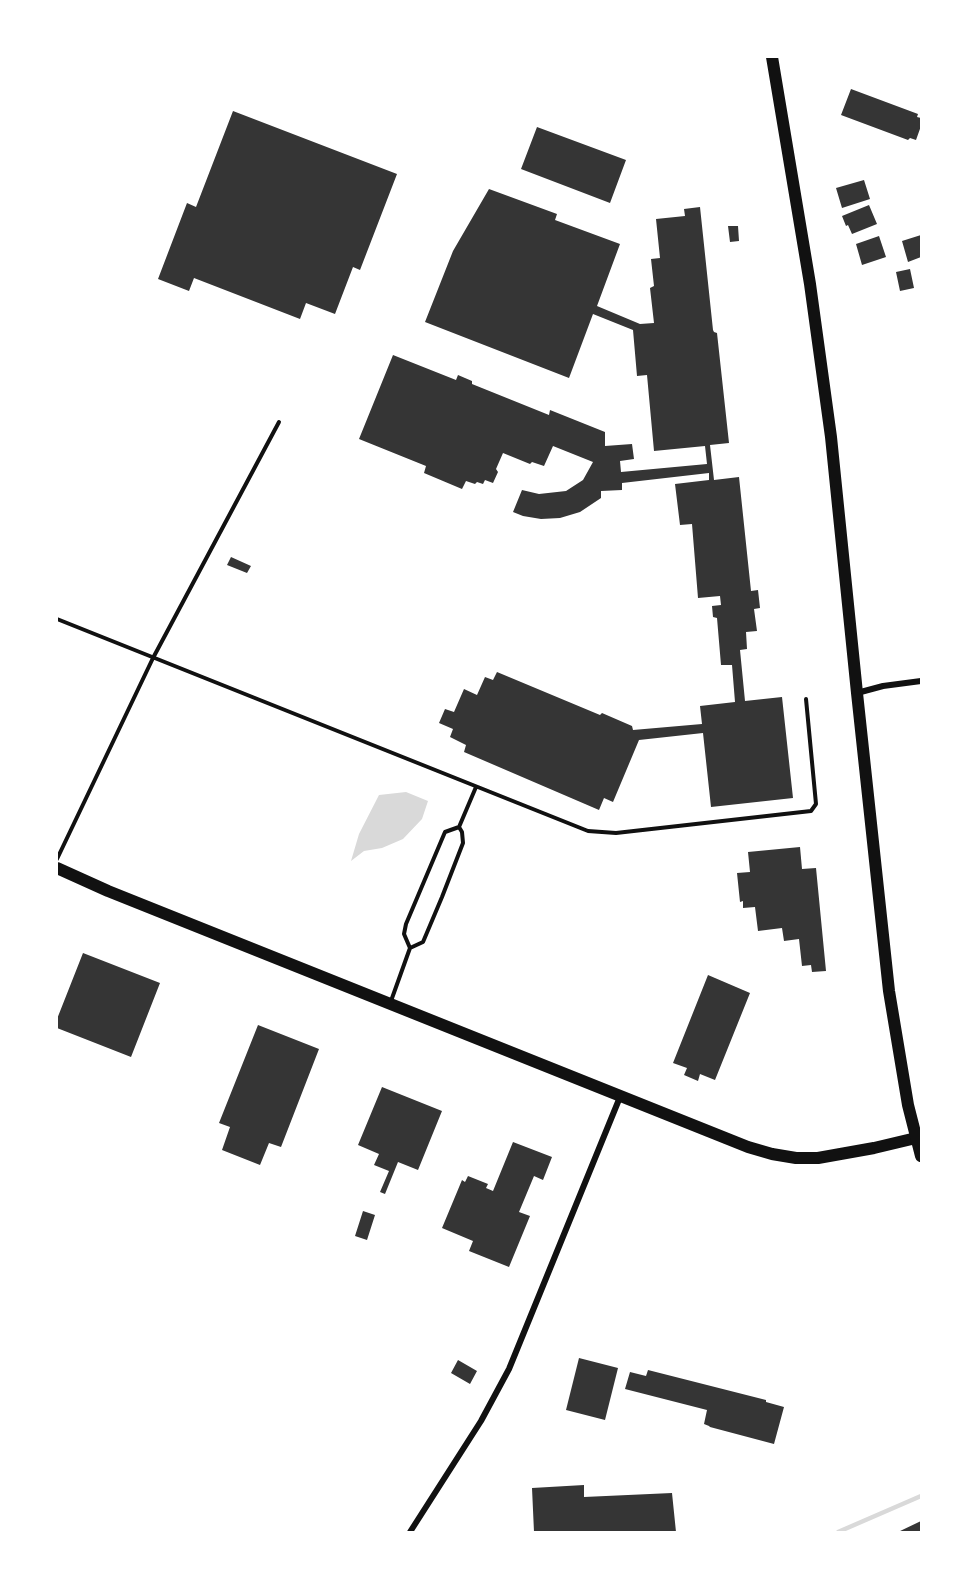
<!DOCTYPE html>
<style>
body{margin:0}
#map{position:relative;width:978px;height:1589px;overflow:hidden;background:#fff;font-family:Lato,sans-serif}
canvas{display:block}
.frame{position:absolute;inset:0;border:58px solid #fff;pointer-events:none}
</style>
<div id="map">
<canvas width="978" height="1589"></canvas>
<div class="frame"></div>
</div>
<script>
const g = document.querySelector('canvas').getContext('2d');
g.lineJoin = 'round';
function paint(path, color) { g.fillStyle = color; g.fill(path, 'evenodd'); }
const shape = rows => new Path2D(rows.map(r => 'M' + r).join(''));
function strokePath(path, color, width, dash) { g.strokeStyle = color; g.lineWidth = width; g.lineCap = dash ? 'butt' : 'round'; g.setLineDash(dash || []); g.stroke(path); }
paint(shape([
 [406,792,428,801,422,819,403,839,382,848,364,851,351,861,359,834,379,795]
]), '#d9d9d9');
strokePath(shape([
 [838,1532,921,1496]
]), '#d9d9d9', 4.5);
paint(shape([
 [851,89,918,114,917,117,921,118,921,126,916,140,910,138,908,140,841,115],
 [233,111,397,174,360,270,353,267,335,314,306,303,300,319,194,278,189,291,158,279,187,203,196,207],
 [537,127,626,160,610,203,521,169],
 [864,180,870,199,842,208,836,188],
 [489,189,557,214,555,220,620,244,597,306,640,324,654,323,650,288,654,286,651,259,660,258,656,219,685,216,684,209,700,207,713,330,714,332,717,333,729,443,710,445,714,480,739,477,751,591,758,590,760,608,754,609,757,631,746,632,747,649,740,650,745,701,782,697,793,798,711,807,703,733,639,740,613,802,604,798,599,810,464,752,466,745,450,737,453,729,439,723,445,709,454,712,464,689,477,695,485,677,493,680,497,672,600,715,602,713,632,726,633,730,702,724,700,706,735,702,732,665,721,665,717,618,713,617,712,606,721,605,720,596,698,598,692,524,680,525,675,484,709,480,709,473,622,483,622,490,601,491,601,498,580,512,560,518,541,519,523,516,513,512,522,490,539,494,566,491,583,480,593,462,553,446,544,466,532,462,530,464,503,453,496,469,498,472,493,483,485,480,483,484,477,482,475,484,466,481,462,489,424,473,426,466,359,439,393,355,456,380,458,375,472,381,472,384,549,415,550,410,605,432,605,446,632,444,634,459,620,461,621,472,707,464,705,446,654,451,647,375,637,376,633,330,593,314,569,378,425,322,453,251],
 [869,205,877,224,852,234,848,225,846,226,842,216],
 [728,226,738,226,739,241,730,242],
 [921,235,921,257,908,262,902,241],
 [879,236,886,257,862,265,856,244],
 [910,269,914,288,900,291,896,272],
 [231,557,251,566,247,573,227,565],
 [800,847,802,869,816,868,826,971,812,972,811,965,802,966,799,939,784,941,782,928,758,931,755,907,743,908,743,901,740,902,737,873,750,872,748,852],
 [83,953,160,983,131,1057,57,1028,57,1019],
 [708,975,750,993,715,1080,700,1074,698,1081,684,1075,687,1068,673,1063],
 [258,1025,319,1049,281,1147,269,1143,260,1165,222,1150,230,1127,219,1123],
 [382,1087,442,1111,418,1170,398,1162,385,1194,380,1192,389,1171,374,1165,379,1154,358,1145],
 [513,1142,552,1157,543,1180,534,1176,519,1212,530,1216,509,1267,469,1251,473,1241,442,1228,462,1180,465,1182,468,1176,488,1184,486,1188,493,1191],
 [363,1211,375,1215,367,1240,355,1236],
 [579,1358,618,1368,605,1420,566,1410],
 [458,1360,477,1371,470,1384,451,1373],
 [648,1370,766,1400,766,1402,784,1407,774,1444,710,1427,709,1426,704,1424,707,1410,625,1389,630,1372,646,1376],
 [584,1485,584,1497,672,1493,676,1532,534,1532,532,1488],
 [921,1521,921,1532,898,1532]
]), '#353535');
strokePath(shape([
 [57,619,588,831,616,833,811,811,816,804,806,699],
 [57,859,153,658,279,422],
 [410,948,423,942,442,897,463,843,462,832,459,827],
 [391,1001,410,948,404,934,406,924,445,832,459,827,476,787]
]), '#111', 4);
strokePath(shape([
 [857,693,883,686,921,681],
 [410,1532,481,1421,509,1369,620,1097]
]), '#111', 6);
strokePath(shape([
 [57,868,108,891,748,1147,772,1154,796,1158,818,1158,874,1148,916,1138]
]), '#111', 12);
strokePath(shape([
 [772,57,810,284,831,437,857,693,889,991,908,1105,921,1156]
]), '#111', 12);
</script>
